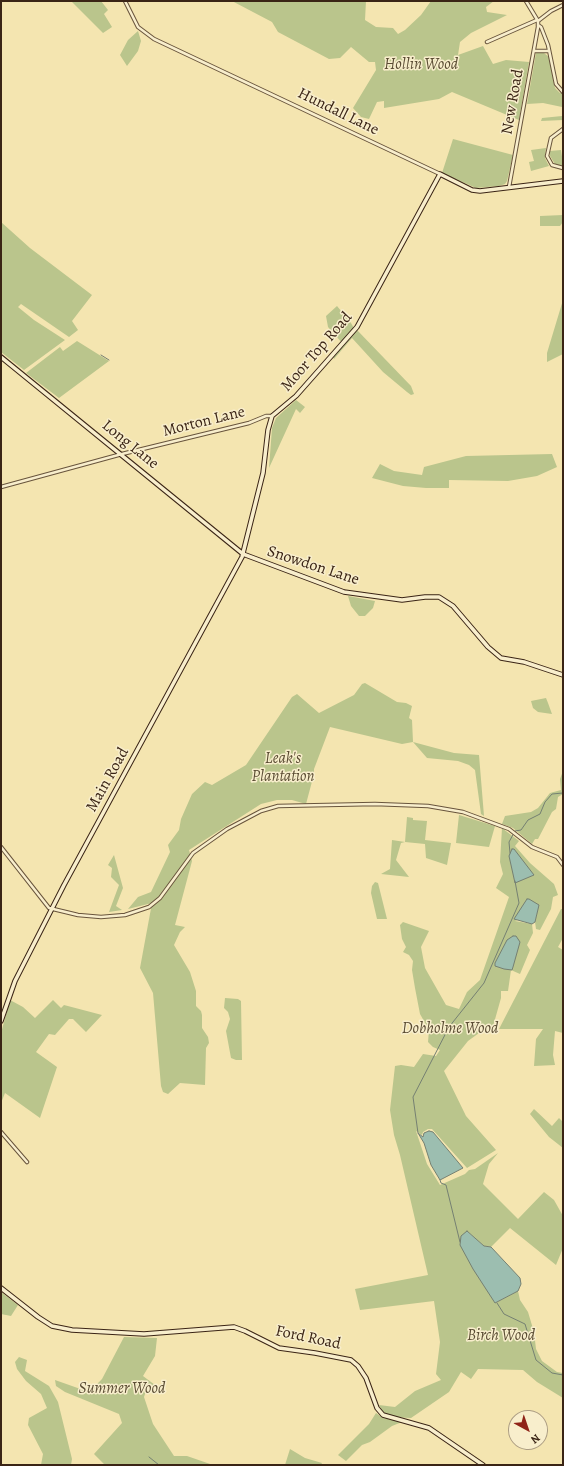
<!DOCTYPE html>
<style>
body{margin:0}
#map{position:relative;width:564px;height:1466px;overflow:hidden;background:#f4e5b0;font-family:Alegreya,serif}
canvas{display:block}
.frame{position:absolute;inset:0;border:2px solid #3a2415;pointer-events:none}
.north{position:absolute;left:508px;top:1410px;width:40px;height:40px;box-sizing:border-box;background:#f8eecc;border:1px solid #ac9d83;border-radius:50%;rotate:140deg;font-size:11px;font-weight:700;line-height:16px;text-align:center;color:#3a2415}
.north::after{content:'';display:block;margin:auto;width:14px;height:18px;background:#8f2418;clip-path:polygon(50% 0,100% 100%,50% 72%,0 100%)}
</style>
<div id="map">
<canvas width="564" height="1466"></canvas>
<div class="frame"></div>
<div class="north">N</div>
</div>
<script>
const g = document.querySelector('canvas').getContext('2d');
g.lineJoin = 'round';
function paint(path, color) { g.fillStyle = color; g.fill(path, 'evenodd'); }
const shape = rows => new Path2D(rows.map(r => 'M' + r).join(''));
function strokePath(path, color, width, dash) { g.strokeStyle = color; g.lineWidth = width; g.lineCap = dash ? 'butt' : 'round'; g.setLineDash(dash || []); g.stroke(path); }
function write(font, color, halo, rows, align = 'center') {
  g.font = font + ' Alegreya,serif'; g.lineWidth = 3; g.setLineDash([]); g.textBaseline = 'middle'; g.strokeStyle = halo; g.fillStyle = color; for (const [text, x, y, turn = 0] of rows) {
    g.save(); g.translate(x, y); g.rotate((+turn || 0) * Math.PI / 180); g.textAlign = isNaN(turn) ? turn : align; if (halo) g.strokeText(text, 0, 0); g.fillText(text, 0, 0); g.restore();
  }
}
paint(shape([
 [71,1,101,1,108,10,104,14,112,27,103,33],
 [232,1,366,1,365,20,376,27,393,28,398,34,405,30,421,15,431,1,494,1,486,7,487,12,507,15,471,33,460,42,458,55,483,46,493,64,506,60,529,62,519,120,452,92,439,99,384,108,384,101,377,102,369,119,361,117,353,108,376,70,375,62,369,62,351,47,340,58,329,59,278,32,272,22],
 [138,31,141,41,138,51,127,66,120,55,128,40],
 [536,53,544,53,549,57,555,88,560,93,563,93,563,120,541,121,542,118,562,116,562,107,543,103,527,104],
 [453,139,513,155,507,181,505,184,499,186,476,188,442,173],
 [546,148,545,158,549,166,531,171,529,162,534,161,531,150],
 [561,150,563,163,563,166,555,164,550,156,550,151],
 [563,215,563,222,560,226,540,226,540,216],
 [1,222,30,248,92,295,72,321,78,330,69,337,21,304,18,307,34,320,65,340,24,370,1,352],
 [563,300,563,354,547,362,547,353],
 [337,306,351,323,356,332,357,330,411,386,414,394,411,395,407,392,383,372,352,338,334,359,333,357,343,344,328,327,326,316],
 [77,341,109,361,59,398,26,373,60,347,63,351],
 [296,400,305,407,300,413,296,409,269,468,272,428,276,418],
 [552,454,557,467,537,476,508,481,449,480,449,488,426,488,403,486,372,478,380,464,394,471,422,475,424,467,466,456],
 [348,596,375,601,373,608,365,616,359,616,351,606],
 [365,683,397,702,406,703,412,706,409,718,412,720,413,742,454,753,479,755,484,816,481,814,475,770,469,765,458,761,427,758,413,742,402,744,330,727,314,769,314,774,306,804,292,800,277,800,261,804,189,850,192,861,175,925,185,927,180,932,174,945,190,972,196,991,196,1006,201,1011,202,1015,202,1028,208,1037,209,1043,206,1048,205,1085,180,1083,168,1094,163,1092,161,1086,153,993,140,968,152,903,128,909,138,897,151,892,170,852,168,845,179,830,181,819,192,794,205,782,212,785,246,765,292,697,297,694,319,713,354,695,362,684],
 [546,698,548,703,552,714,538,712,533,708,531,701],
 [563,771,563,794,558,797,556,809,552,812,538,839,535,839,532,844,513,828,502,824,505,816,531,812,538,808,550,793,561,790,560,779],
 [459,815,495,826,489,847,456,843],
 [407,817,413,818,413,820,427,821,425,840,451,843,447,865,426,858,425,844,405,842,401,843,396,860,409,877,381,874,390,869,392,840,405,842],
 [502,828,519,841,515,846,530,863,554,884,558,895,553,897,551,909,540,930,536,929,535,922,537,913,515,921,532,924,533,933,527,945,530,950,520,974,511,970,508,991,501,991,501,998,492,1030,479,1033,468,1041,444,1071,466,1116,496,1150,467,1168,432,1129,428,1129,423,1132,422,1135,416,1131,427,1164,440,1185,465,1174,469,1170,475,1169,498,1153,489,1164,483,1184,518,1219,544,1192,554,1200,563,1216,563,1248,556,1265,510,1228,491,1247,484,1246,467,1231,495,1303,518,1291,520,1300,528,1312,534,1332,536,1349,542,1361,557,1372,563,1373,563,1398,537,1382,523,1370,478,1369,471,1379,461,1372,449,1392,411,1418,392,1417,383,1413,379,1405,395,1407,415,1391,441,1380,436,1374,440,1342,434,1301,360,1310,355,1289,428,1275,400,1155,394,1135,390,1110,395,1066,401,1065,414,1067,423,1054,436,1056,440,1050,433,1047,428,1042,429,1030,420,1014,415,988,412,970,413,961,409,955,403,952,406,947,402,939,400,925,403,922,429,931,421,947,425,968,446,1005,459,1009,467,992,480,980,509,897,496,888,503,874,500,862],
 [114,855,123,888,116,906,122,910,109,912,119,885,111,877,112,868,108,865],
 [375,882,378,883,387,919,377,919,371,893,372,886],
 [561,909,563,909,563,938,558,947,563,950,563,1033,555,1031,553,1055,555,1065,534,1066,536,1039,543,1029,499,1029],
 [225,998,238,999,241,1001,242,1060,236,1060,231,1058,226,1031,230,1019,228,1012,224,1008],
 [10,1000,23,1007,35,1018,53,1000,61,1008,64,1005,102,1015,86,1032,73,1019,69,1019,55,1035,49,1034,36,1052,57,1067,40,1118,5,1093,1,1103,1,1033],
 [534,1109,552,1126,559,1118,563,1122,563,1148,549,1137,530,1114],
 [1,1292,18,1305,11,1316,1,1314],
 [124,1337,157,1338,155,1356,143,1376,155,1385,147,1388,144,1397,153,1424,174,1456,187,1456,213,1465,105,1465,94,1454,122,1423,119,1414,65,1392,56,1386,55,1380,89,1392,102,1379],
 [19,1357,27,1360,25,1371,49,1386,58,1402,72,1459,71,1465,41,1465,43,1454,28,1425,29,1418,47,1408,41,1394,26,1381,17,1369,15,1362],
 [376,1413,383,1418,402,1422,392,1426,370,1442,362,1445,346,1461,338,1455,369,1424],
 [290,1449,305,1458,322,1463,321,1465,285,1465]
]), '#bac58c');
const water = shape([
 [512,849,514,849,534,875,515,883,509,856,512,849],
 [527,899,529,899,539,905,535,922,532,924,514,919,527,899],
 [513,936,516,936,520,942,513,967,512,970,504,969,495,966,495,963,507,940,513,936],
 [429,1131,433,1132,463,1168,440,1180,431,1165,424,1143,418,1133,423,1137,424,1133,429,1131],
 [467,1231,484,1246,491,1247,520,1278,521,1284,518,1291,495,1303,473,1269,460,1245,461,1236,467,1231]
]);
paint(water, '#9cbeb0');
strokePath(water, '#758072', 1);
strokePath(shape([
 [101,355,109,360],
 [510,853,509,842,515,831,521,830,528,820,540,814,545,802,552,794,563,793],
 [418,1133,413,1097,449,1027,484,983,519,903,515,881],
 [440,1180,441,1183,446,1185,460,1242],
 [497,1303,504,1314,525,1324,536,1360,552,1373,563,1375],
 [149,1457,159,1465]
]), '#758072', 1);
const street = shape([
 [125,1,138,27,154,39,440,174],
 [538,21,551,11,563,5],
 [538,25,541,27,548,45,556,84,563,92],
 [487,42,537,20],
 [534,51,549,51],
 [563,129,551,138,547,156,552,165,563,168],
 [509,187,538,27,538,21,526,1],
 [1,487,122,454,249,423,266,416,272,416],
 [1,847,49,908,78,915,101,917,125,915,149,907,160,898,193,853,227,829,261,811,278,806,375,804,428,806,463,812,509,829,532,847,557,857,563,865],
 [1,1132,27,1162]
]);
const secondary = shape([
 [1,357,243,554,344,592,402,600,425,597,439,597,453,606,488,647,501,658,524,662,563,675],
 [1,1021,15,981,64,885,242,557,263,473,268,430,272,416,296,396,357,327,440,174,472,190,480,191,563,181],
 [1,1288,38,1317,52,1326,72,1330,144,1334,234,1327,245,1331,279,1348,315,1353,351,1360,358,1366,366,1378,377,1408,383,1415,429,1428,483,1465]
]);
strokePath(street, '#68543c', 4.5);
strokePath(secondary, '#3a2415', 5.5);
strokePath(street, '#f8eecc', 2.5);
strokePath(secondary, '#f8eecc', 3.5);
write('italic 16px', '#5a4c33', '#f8eecc', [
 ["Hollin Wood",421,65],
 ["Leak's",283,759],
 ["Plantation",283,777],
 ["Dobholme Wood",450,1029],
 ["Birch Wood",501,1336],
 ["Summer Wood",122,1389]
]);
write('16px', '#3a2415', '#f8eecc', [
 ["New Road",513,102,-80],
 ["Hundall Lane",338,112,26],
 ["Moor Top Road",317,352,-49],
 ["Morton Lane",204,422,-14],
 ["Long Lane",130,445,39],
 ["Snowdon Lane",313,566,18],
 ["Main Road",108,780,-61],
 ["Ford Road",308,1338,12]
]);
</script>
